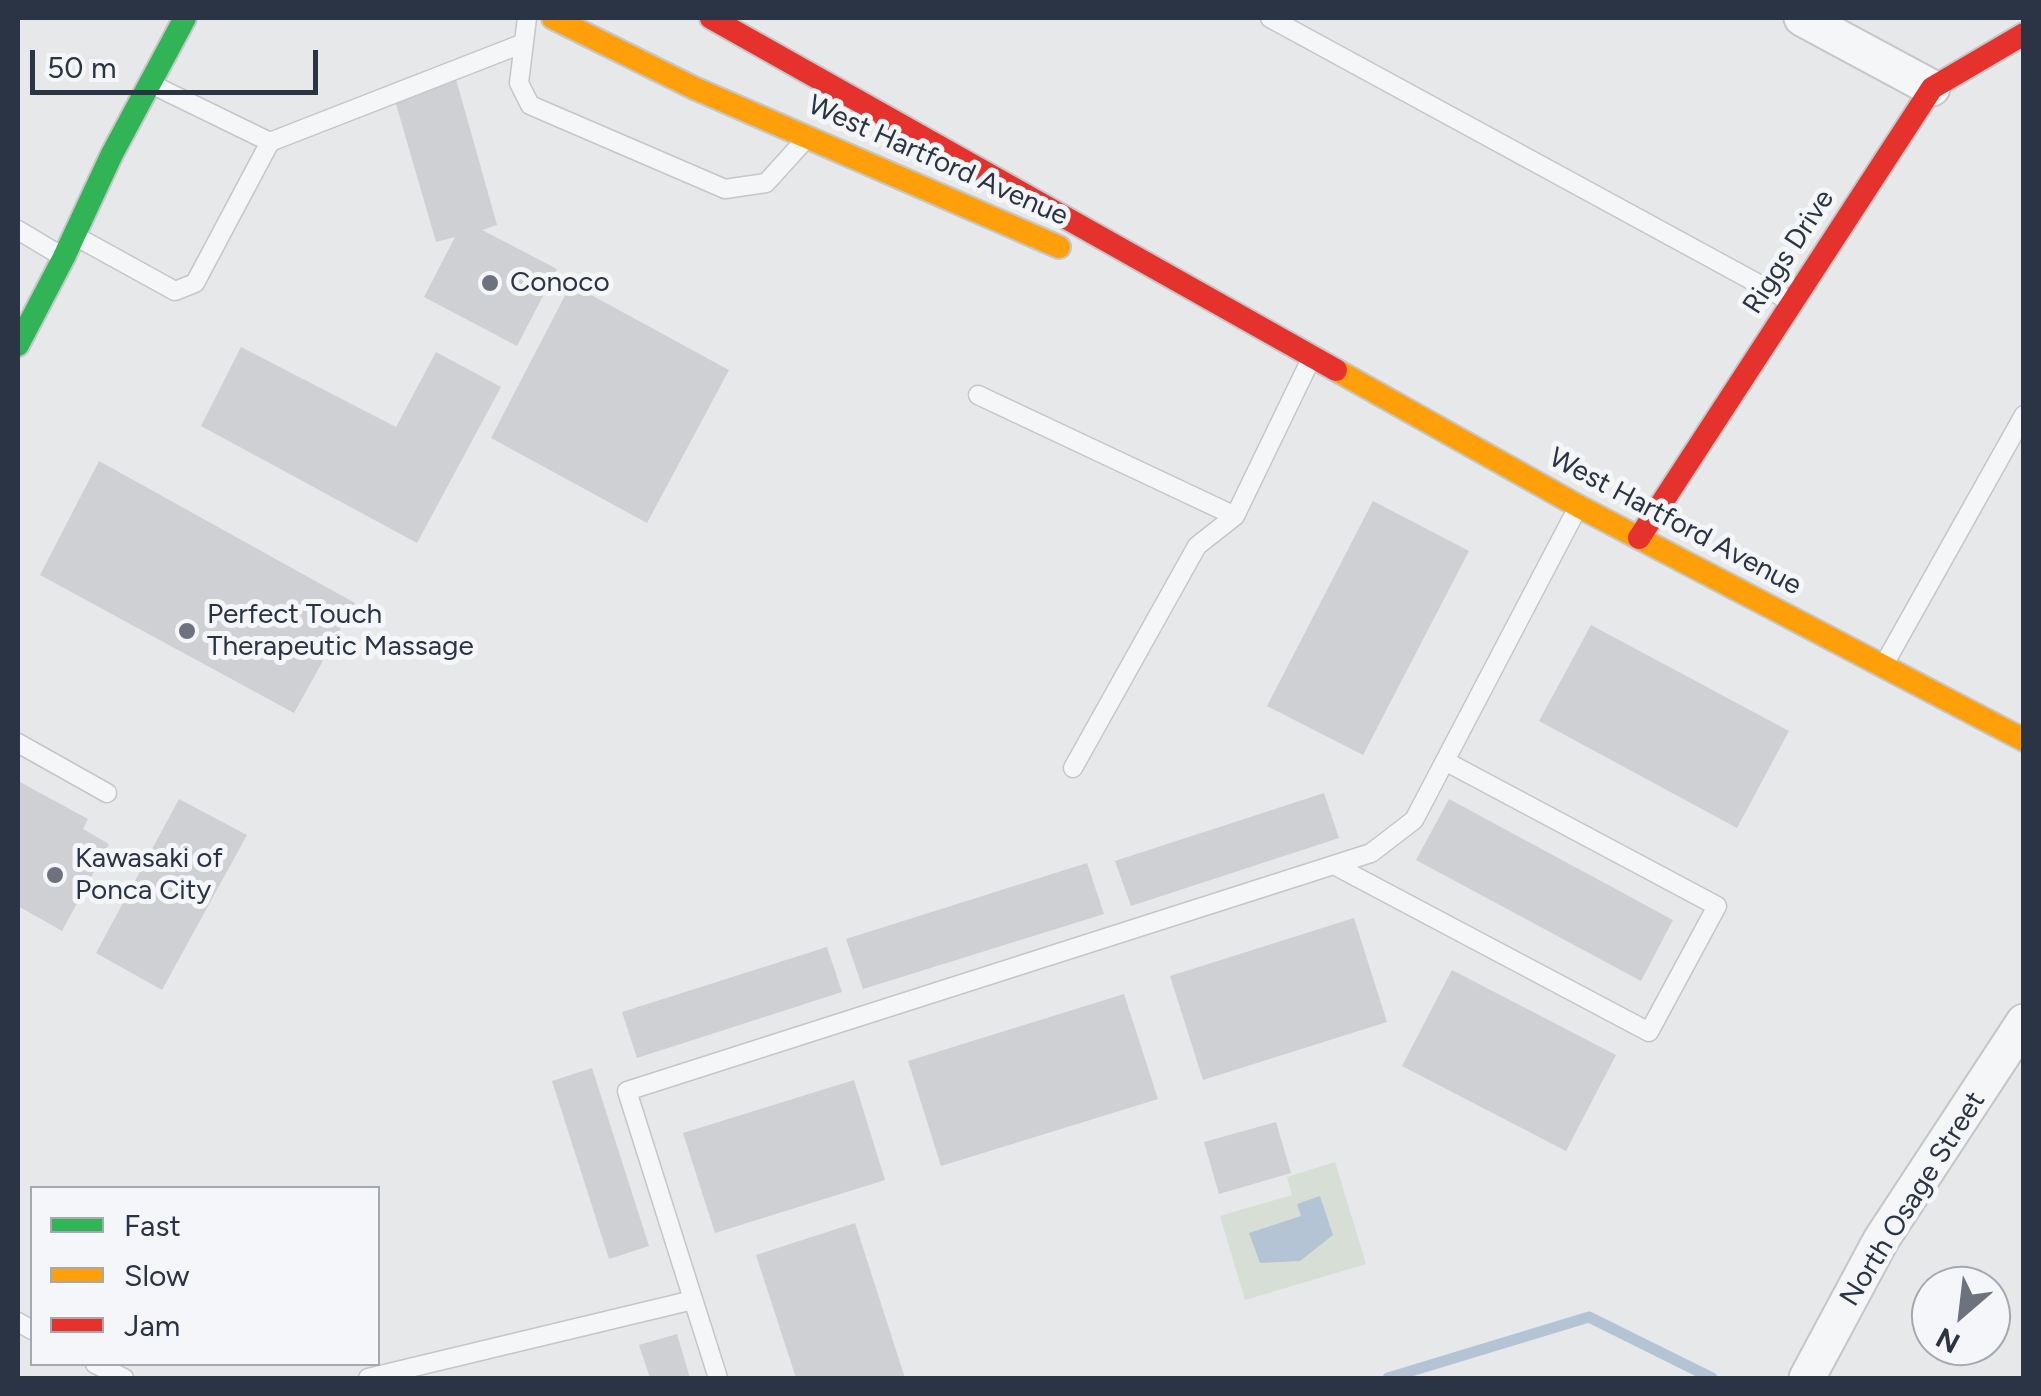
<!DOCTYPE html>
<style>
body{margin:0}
#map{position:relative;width:2041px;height:1396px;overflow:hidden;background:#e6e8ea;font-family:Figtree,sans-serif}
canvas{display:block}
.frame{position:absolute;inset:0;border:20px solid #2b3445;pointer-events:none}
.legend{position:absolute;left:30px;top:1186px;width:350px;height:180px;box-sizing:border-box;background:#f4f6f9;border:2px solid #a4a8b1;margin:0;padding:12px 18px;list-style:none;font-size:30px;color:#2b3445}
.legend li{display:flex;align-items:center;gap:20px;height:50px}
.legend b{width:50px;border:2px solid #a4a8b1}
.north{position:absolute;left:1911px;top:1266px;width:100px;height:100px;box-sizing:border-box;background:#f4f6f9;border:2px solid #a4a8b1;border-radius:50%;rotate:208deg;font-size:28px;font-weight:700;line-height:40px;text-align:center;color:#2b3445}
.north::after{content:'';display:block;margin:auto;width:35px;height:45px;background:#6c737f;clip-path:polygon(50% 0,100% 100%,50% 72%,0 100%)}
.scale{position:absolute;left:30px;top:50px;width:288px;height:45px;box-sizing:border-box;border:5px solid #2b3445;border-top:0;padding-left:12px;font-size:30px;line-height:35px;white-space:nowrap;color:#2b3445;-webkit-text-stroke:8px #f4f6f9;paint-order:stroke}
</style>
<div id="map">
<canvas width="2041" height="1396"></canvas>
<div class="frame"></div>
<ul class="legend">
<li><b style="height:12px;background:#30b455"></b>Fast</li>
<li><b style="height:12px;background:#ff9f0a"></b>Slow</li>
<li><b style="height:12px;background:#e5322d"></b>Jam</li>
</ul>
<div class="north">N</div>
<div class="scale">50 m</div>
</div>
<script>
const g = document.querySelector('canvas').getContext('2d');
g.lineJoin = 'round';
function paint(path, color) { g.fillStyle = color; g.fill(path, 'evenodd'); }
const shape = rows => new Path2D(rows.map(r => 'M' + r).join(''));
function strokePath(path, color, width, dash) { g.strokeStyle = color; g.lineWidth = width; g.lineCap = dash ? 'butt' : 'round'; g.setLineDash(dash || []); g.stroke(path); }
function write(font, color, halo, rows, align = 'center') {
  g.font = font + ' Figtree,sans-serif'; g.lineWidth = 10; g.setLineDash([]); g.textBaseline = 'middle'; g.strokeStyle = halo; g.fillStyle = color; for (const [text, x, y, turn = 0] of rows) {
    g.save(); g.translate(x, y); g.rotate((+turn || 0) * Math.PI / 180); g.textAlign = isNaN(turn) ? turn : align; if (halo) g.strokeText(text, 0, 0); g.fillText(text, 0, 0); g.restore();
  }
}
paint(shape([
 [1335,1162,1366,1264,1245,1300,1220,1216,1292,1195,1287,1177]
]), '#d6ded6');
paint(shape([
 [1320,1196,1333,1235,1300,1261,1260,1263,1249,1233,1301,1216,1297,1204]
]), '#b4c4d5');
strokePath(shape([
 [1388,1378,1589,1317,1712,1378]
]), '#b4c4d5', 11);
paint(shape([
 [456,79,497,225,482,230,557,269,517,346,424,297,455,237,436,242,394,97],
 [571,284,729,370,647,523,491,438],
 [241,347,396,427,436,352,501,387,417,543,201,426],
 [99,461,355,603,294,713,40,575],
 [1373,501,1469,551,1363,755,1267,706],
 [1591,625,1789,731,1737,828,1539,721],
 [18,781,88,819,83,829,109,844,62,931,18,906],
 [1324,793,1339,838,1131,906,1115,861],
 [179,799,247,835,162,990,96,953],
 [1449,799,1673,920,1641,981,1416,860],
 [1087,863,1104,914,863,989,846,939],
 [1354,918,1387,1022,1203,1080,1170,976],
 [827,947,842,992,637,1058,622,1012],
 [1452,970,1616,1055,1566,1151,1402,1066],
 [1124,994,1158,1099,941,1166,908,1061],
 [592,1068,649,1246,609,1259,552,1081],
 [854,1080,885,1180,715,1233,683,1133],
 [1276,1122,1291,1173,1219,1194,1204,1142],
 [855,1223,905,1378,796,1378,756,1255],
 [677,1334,690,1378,650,1378,639,1345]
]), '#ced0d3');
const lane = shape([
 [527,18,519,83,530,105,725,189,766,183,804,141],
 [1270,18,1788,300],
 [151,84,270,142,524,43],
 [18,230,63,257],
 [77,237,175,291,195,283,270,142],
 [978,395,1235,516],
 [1886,661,2024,415],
 [18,743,107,793],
 [1073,768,1197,546,1235,516,1310,361],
 [1334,865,1649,1032,1717,906,1445,761],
 [18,1322,32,1330],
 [95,1364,124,1378],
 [368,1378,693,1300],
 [718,1378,627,1091,1371,853,1414,820,1578,507]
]);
const street = shape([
 [1802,18,1932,88],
 [1807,1378,1881,1240,2024,1022]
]);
const fast = shape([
 [18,345,64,257,112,154,185,18]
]);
const slow = shape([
 [553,18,694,88,1059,247],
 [1336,370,1578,506,2024,740]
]);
const jam = shape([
 [711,18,1336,370],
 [1639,538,1932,88,2024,34]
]);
strokePath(lane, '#c4c6c8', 21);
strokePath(street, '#c4c6c8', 39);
strokePath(fast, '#c4c6c8', 26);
strokePath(slow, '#c4c6c8', 26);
strokePath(jam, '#c4c6c8', 26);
strokePath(lane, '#f5f6f7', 18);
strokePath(street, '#f5f6f7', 35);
strokePath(fast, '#30b455', 22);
strokePath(slow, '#ff9f0a', 22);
strokePath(jam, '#e5322d', 22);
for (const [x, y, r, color] of [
 [490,283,10,"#6c737f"],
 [187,631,10,"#6c737f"],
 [55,875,10,"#6c737f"]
]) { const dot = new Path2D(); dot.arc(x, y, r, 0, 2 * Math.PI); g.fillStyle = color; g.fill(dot); strokePath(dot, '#f4f6f9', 4); }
write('28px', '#2b3445', '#f4f6f9', [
 ["West Hartford Avenue",938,161,24],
 ["Riggs Drive",1789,252,-57],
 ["West Hartford Avenue",1675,522,28],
 ["North Osage Street",1913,1199,-58]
]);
write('28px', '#2b3445', '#f4f6f9', [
 ["Conoco",510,283],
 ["Perfect Touch",207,615],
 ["Therapeutic Massage",207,647],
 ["Kawasaki of",75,859],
 ["Ponca City",75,891]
], 'left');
</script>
